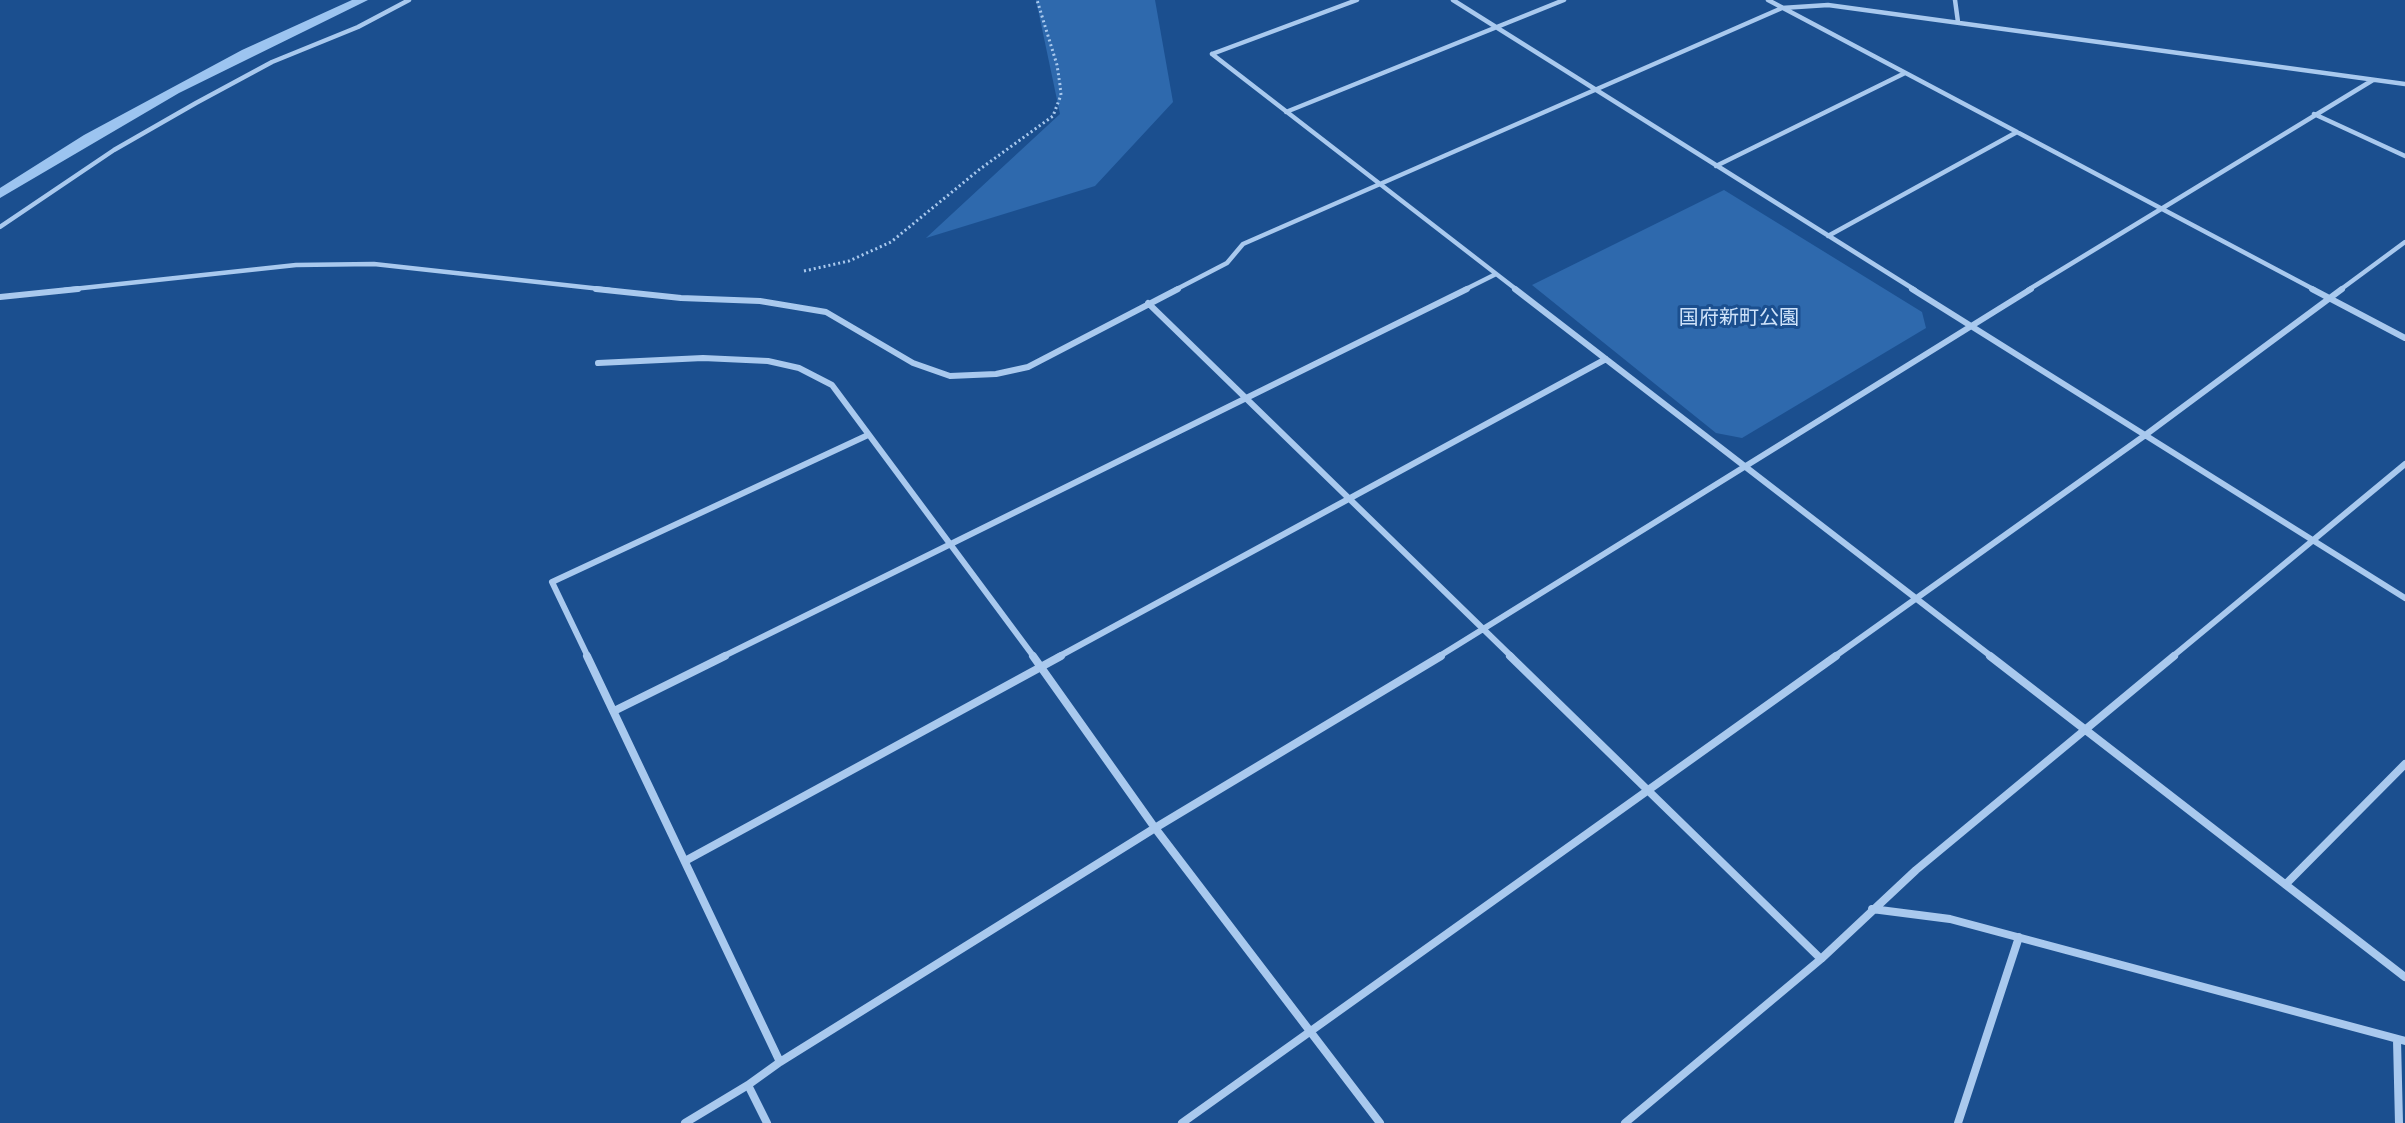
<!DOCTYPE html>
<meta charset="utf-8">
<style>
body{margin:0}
canvas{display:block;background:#1b4f8f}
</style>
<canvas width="2405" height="1123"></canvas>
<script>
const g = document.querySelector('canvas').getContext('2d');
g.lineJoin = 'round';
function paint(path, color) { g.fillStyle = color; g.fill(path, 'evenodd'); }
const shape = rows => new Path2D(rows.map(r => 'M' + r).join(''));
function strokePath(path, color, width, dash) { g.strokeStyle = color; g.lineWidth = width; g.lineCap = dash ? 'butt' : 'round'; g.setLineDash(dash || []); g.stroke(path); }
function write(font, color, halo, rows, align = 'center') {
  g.font = font + ' "Sofia Sans Condensed","Noto Sans JP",sans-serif'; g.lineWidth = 6; g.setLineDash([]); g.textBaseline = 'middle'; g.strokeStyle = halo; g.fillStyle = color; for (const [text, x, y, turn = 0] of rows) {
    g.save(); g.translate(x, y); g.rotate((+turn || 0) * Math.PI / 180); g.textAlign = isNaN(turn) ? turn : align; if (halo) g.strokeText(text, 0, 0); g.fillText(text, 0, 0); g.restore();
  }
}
paint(shape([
 [1036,0,1155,0,1173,102,1095,186,926,238,1060,114],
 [1724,190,1922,312,1926,328,1742,438,1716,433,1532,285]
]), '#2e69ad');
paint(shape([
 [352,0,368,0,179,93,0,198,0,188,84,135,242,50,352,0]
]), '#9cc4f0');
strokePath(shape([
 [804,271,849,261,891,242,980,169,1053,116,1061,95,1060,85,1057,65,1037,0]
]), '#a9c9ee', 3, [2, 3]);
strokePath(shape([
 [1453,0,1915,290],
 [1768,0,2315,290],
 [1955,0,1958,22],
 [1212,54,1517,290],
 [1212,54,1357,0],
 [1286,112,1564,0],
 [2314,114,2405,156],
 [1716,166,1905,73],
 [0,227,114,150,196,103,272,62,358,27,409,0],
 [1828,236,2017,132],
 [64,290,296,265,374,264,610,290],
 [1175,290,1227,263,1243,244,1782,8,1828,5,2405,84],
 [1464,290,1496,274],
 [2028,290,2373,80],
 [2340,290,2405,242]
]), '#a9c9ee', 4.5);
strokePath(shape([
 [596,289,681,298,760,301,826,312,913,363,950,376,996,374,1028,367,1178,289],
 [1515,289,1992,657],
 [1912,289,2405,598],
 [2312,289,2405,338],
 [0,297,78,289],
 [1148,303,1512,657],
 [598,363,703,358,768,361,799,368,832,385,1034,657],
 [588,657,552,582,868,435],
 [722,657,1467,289],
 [1058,657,1606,359],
 [1438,657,2031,289],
 [1834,657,2144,436,2342,289],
 [2172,657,2405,464]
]), '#a9c9ee', 6);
strokePath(shape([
 [587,656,780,1062],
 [1033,656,1155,828,1380,1123],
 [1510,656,1821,959],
 [1990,656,2405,977],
 [614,711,725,656],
 [685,861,1061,656],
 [2286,884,2405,764],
 [1872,909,1950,919,2405,1041],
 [2397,1040,2399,1123],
 [685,1123,748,1085],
 [767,1123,748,1085,780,1062,1155,828,1441,656],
 [1182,1123,1836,656],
 [1625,1123,1821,959,1916,870,2174,656],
 [1958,1123,2019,937]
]), '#a9c9ee', 8);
write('20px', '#cfe3fa', '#1b4f8f', [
 ["国府新町公園",1739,319]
]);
</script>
